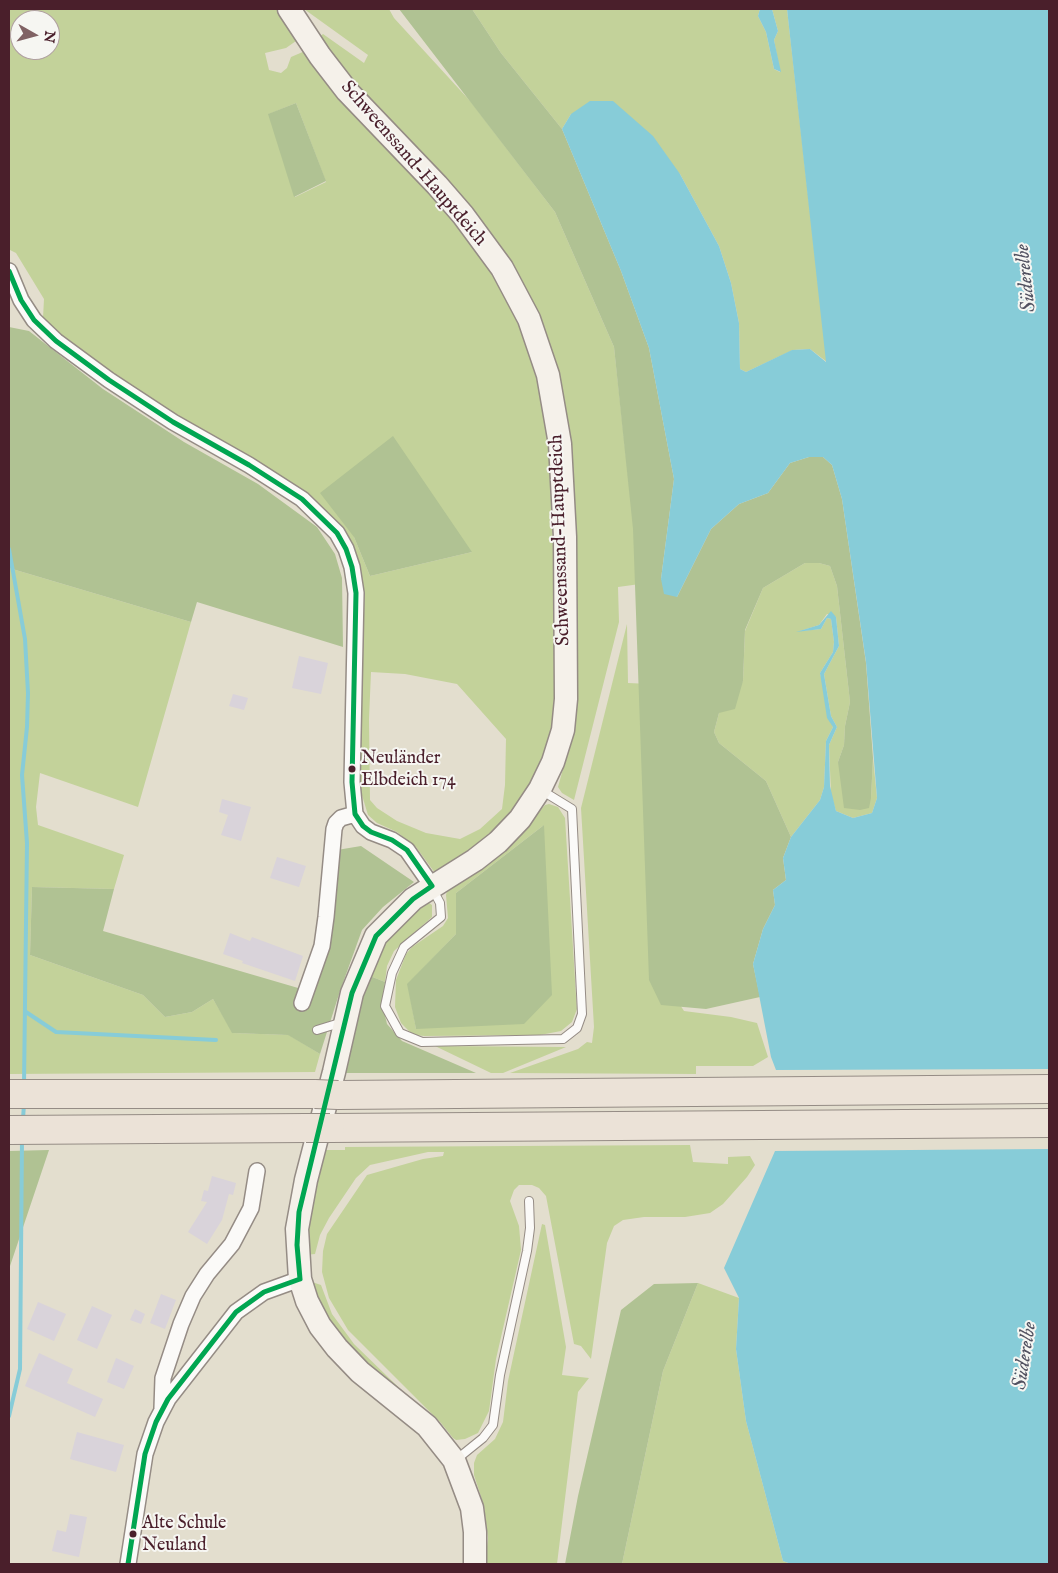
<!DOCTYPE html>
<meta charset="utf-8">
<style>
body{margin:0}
#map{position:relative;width:1058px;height:1573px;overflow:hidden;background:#e3dece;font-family:"IM FELL English",serif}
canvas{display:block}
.frame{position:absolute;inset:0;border:10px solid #4a1f2b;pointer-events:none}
.north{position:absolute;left:10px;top:10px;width:50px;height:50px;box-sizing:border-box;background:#f6f6f2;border:1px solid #b1a0a2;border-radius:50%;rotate:97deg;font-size:14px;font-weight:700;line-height:20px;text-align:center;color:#4a1f2b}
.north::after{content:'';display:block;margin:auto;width:18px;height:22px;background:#806264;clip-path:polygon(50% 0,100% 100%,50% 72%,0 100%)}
</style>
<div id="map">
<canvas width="1058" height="1573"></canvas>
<div class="frame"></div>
<div class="north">N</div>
</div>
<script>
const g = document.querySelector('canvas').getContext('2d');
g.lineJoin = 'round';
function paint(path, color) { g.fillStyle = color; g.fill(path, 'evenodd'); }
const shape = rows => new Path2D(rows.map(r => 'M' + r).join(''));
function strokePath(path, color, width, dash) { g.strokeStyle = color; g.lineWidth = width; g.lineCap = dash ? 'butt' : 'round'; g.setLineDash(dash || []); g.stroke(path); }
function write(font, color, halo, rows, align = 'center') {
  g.font = font + ' "IM FELL English",serif'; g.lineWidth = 4; g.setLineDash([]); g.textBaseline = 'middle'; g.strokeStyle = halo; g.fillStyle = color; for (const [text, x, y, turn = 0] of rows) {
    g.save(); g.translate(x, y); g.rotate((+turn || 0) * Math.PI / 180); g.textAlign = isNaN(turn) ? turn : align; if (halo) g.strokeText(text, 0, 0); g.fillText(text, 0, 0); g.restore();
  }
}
paint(shape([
 [9,9,281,9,296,34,296,41,286,48,265,53,269,70,281,73,287,68,291,57,305,51,439,197,494,275,519,325,537,380,549,448,558,666,554,728,546,759,513,814,491,837,435,873,416,847,397,832,377,823,368,815,361,792,361,747,358,746,363,602,336,522,74,348,43,318,44,299,16,253,10,250,9,245],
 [20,20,50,20,50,50,20,50],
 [296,103,326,182,295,197,269,114],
 [354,537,472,552,370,576],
 [371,672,405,674,457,684,506,739,505,785,502,809,480,829,460,839,426,833,397,821,377,808,370,800,369,719],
 [304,9,389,9,394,18,471,102,555,212,614,347,640,584,618,587,619,622,574,800,562,793,558,787,568,751,569,467,496,244,476,214,359,89,319,37,323,34,364,63,368,55],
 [472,9,760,9,758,16,766,32,774,69,780,72,774,40,778,31,772,9,787,9,827,362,810,349,793,350,746,372,740,369,739,323,731,283,719,246,680,174,571,114,562,129,501,53],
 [805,563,819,563,830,566,837,586,850,702,845,726,844,745,838,762,871,798,873,758,877,798,872,813,853,818,836,811,831,794,829,745,837,727,831,716,824,674,839,646,836,617,827,614,819,625,800,631,821,629,827,618,831,619,834,642,833,652,820,673,833,727,826,741,824,787,820,800,791,837,766,781,719,743,714,732,719,713,743,681,745,631,763,588],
 [9,568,191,622,138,807,40,773,36,807,38,825,124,855,114,889,32,887,30,955,143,995,165,1017,192,1012,213,999,233,1033,289,1035,320,1054,315,1072,9,1074],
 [627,624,628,683,650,684,661,975,684,1011,731,1017,757,1023,768,1057,753,1066,696,1066,696,1074,510,1073,578,1049,587,1042,592,1043,594,1027,581,808],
 [549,804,558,807,565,818,576,996,577,1009,572,1022,561,1031,540,1035,425,1036,413,1035,401,1023,395,1007,396,980,406,954,412,947,443,926,448,918,446,895,448,887,471,873,515,840,545,805],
 [544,825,416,1029,408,984,456,934,456,893],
 [425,900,432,905,432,917,394,951,387,966,385,982,365,974,385,937],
 [435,1046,566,1047,503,1073,491,1073],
 [690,1145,693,1162,728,1164,728,1157,750,1156,755,1165,747,1177,723,1204,710,1213,685,1217,644,1217,623,1220,614,1226,607,1243,591,1359,581,1346,574,1344,546,1196,539,1188,532,1185,519,1185,514,1190,510,1201,519,1226,521,1250,496,1359,489,1411,478,1433,465,1439,456,1440,453,1438,441,1423,348,1330,329,1298,322,1272,323,1251,327,1234,367,1175,423,1159,443,1156,444,1152,428,1152,370,1165,356,1178,329,1218,320,1235,315,1254,305,1255,305,1221,325,1150,345,1150,345,1147],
 [542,1224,545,1225,566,1347,562,1375,589,1378,578,1392,557,1564,485,1564,488,1538,484,1506,474,1475,474,1463,477,1455,495,1439,503,1422,508,1381],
 [312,1282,321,1285,332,1314,354,1344,427,1415,348,1350,317,1303],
 [698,1283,739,1298,736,1349,746,1421,783,1561,791,1564,622,1564,663,1371]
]), '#c3d29a');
paint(shape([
 [399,9,472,9,501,53,562,129,621,271,649,348,674,479,661,579,677,597,711,529,739,504,768,493,790,463,809,457,823,457,832,465,842,499,866,663,873,758,871,798,869,808,860,810,844,808,838,762,844,745,845,726,850,702,837,586,830,566,819,563,805,563,763,588,745,630,743,681,735,709,719,713,714,732,719,743,766,781,791,837,783,858,786,880,773,890,775,905,763,929,753,964,760,997,706,1009,661,1005,649,980,633,529,614,347,555,212],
 [296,103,326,181,294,197,268,114],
 [9,327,29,331,103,389,184,442,258,484,317,527,335,554,342,578,343,647,197,602,191,622,9,568],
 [393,436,472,552,370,576,354,537,320,493],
 [544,825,552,995,524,1024,416,1029,407,984,456,934,456,893],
 [361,846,414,882,383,907,362,930,340,991,320,1054,288,1035,232,1033,213,999,192,1012,165,1017,143,995,30,955,32,887,114,889,103,931,305,990,326,917,331,851],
 [365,974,385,982,382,1003,387,1024,402,1041,476,1073,344,1073],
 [49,1150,9,1269,9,1151],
 [698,1283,663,1371,622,1564,565,1564,578,1496,621,1310,654,1284]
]), '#b0c293');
paint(shape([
 [760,9,772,9,778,31,774,40,781,72,774,69,766,32,758,16],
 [787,9,1049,9,1049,1564,791,1564,783,1561,746,1421,736,1349,739,1298,724,1268,775,1151,783,1115,776,1070,771,1057,753,964,763,929,775,905,773,890,786,880,783,858,791,837,820,800,824,787,826,741,833,727,827,718,820,673,833,652,834,642,831,619,827,618,821,629,796,632,819,625,831,611,836,617,839,646,824,674,831,716,837,727,829,745,830,786,836,811,853,818,872,813,877,798,866,662,842,499,832,465,823,457,809,457,790,463,768,493,739,504,711,529,677,597,664,594,661,579,674,479,649,348,621,271,562,129,571,114,590,101,613,101,653,136,680,174,719,246,731,283,739,323,740,369,746,372,792,350,810,349,826,362]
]), '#87ccd8');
paint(shape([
 [1049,1069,1049,1149,772,1151,780,1115,774,1070]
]), '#e3dece');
strokePath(shape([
 [9,549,25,639,28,693,27,727,22,775,27,843,24,1084],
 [26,1012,56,1032,216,1040],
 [23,1119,24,1104],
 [9,1416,20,1369,22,1139]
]), '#87ccd8', 4);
paint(shape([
 [299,656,328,663,321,694,292,688],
 [233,694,248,698,244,710,229,706],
 [222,799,251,807,241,841,221,835,228,815,219,812],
 [277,857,306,866,299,887,270,878],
 [230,933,250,941,252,937,303,956,295,981,242,963,243,961,223,954],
 [212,1176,236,1183,233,1195,229,1194,222,1220,207,1244,188,1232,207,1202,201,1201,204,1190,208,1191],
 [161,1294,176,1300,165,1329,150,1323],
 [38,1302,66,1314,54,1341,27,1329],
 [92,1306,112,1315,97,1349,77,1340],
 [135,1309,145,1314,141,1324,130,1320],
 [39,1353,73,1369,67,1383,103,1399,95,1417,25,1386],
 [116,1358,134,1366,124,1389,107,1382],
 [77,1432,124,1445,116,1472,70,1459],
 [70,1514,87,1517,79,1557,52,1551,57,1530,66,1532]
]), '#d9d3da');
const lane = shape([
 [433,890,440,903,441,917,404,947,392,973,385,1006,400,1033,422,1042,563,1039,577,1028,582,1014,572,809,541,790],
 [317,1030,343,1022],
 [457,1459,483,1438,493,1425,500,1375,527,1251,530,1228,529,1201]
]);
const street = shape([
 [9,271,21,300,34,320,56,341,109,380,173,422,249,465,302,499,337,533,346,549,352,567,356,593,352,782,355,814,363,826,371,832,392,840,407,850,432,886],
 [302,1003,322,946,326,917,334,829,336,823,341,818,355,814],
 [162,1408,163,1378,181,1324,193,1296,207,1274,232,1244,251,1208,257,1171],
 [128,1564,145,1454,156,1422,168,1399,236,1312,264,1292,300,1279]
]);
const secondary = shape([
 [289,9,320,56,347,91,437,185,463,215,502,268,529,319,548,375,560,444,565,537,566,699,563,730,553,762,540,789,520,819,498,842,475,860,413,899,376,936,352,993,334,1072,306,1180,297,1229,300,1279,307,1301,320,1326,337,1348,360,1372,427,1426,454,1460,472,1508,475,1532,475,1564]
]);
const highway = shape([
 [9,1094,315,1094],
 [338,1095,1049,1089],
 [330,1128,1049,1123],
 [9,1130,306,1128]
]);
strokePath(lane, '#958c85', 10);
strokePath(street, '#958c85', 18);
strokePath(secondary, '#958c85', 25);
strokePath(highway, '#958c85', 30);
strokePath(lane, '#fbfaf8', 8);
strokePath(street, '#fbfaf8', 15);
strokePath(secondary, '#f5f1ea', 22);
strokePath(highway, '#ebe2d7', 28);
const highwayBridge = shape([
 [315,1094,338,1095],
 [306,1128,330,1128]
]);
strokePath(highwayBridge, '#958c85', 30, []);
strokePath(highwayBridge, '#ebe2d7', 28);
strokePath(shape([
 [9,271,21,300,34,320,56,341,109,380,173,422,249,465,302,499,337,533,346,549,352,567,356,593,352,782,355,814,363,826,371,832,392,840,407,850,432,886],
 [300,1279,297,1245,299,1212,352,993,376,936,413,899,432,886],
 [128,1564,145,1454,156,1422,168,1399,236,1312,264,1292,300,1279]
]), '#00a651', 5);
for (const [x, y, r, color] of [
 [352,769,4.5,"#4a1f2b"],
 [133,1534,4.5,"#4a1f2b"]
]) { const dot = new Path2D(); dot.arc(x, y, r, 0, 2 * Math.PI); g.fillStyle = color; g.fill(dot); strokePath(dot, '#f6f6f2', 2); }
write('18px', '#4a1f2b', '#f6f6f2', [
 ["Neuländer",361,759],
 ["Elbdeich 174",361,781],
 ["Alte Schule",142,1524],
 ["Neuland",142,1546]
], 'left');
write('19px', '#4a1f2b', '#f6f6f2', [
 ["Schweenssand-Hauptdeich",413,164,49],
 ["Schweenssand-Hauptdeich",561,540,-92]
]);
write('italic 20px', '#515160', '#f6f6f2', [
 ["Süderelbe",1027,278,-96],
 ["Süderelbe",1026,1356,-81]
]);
</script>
